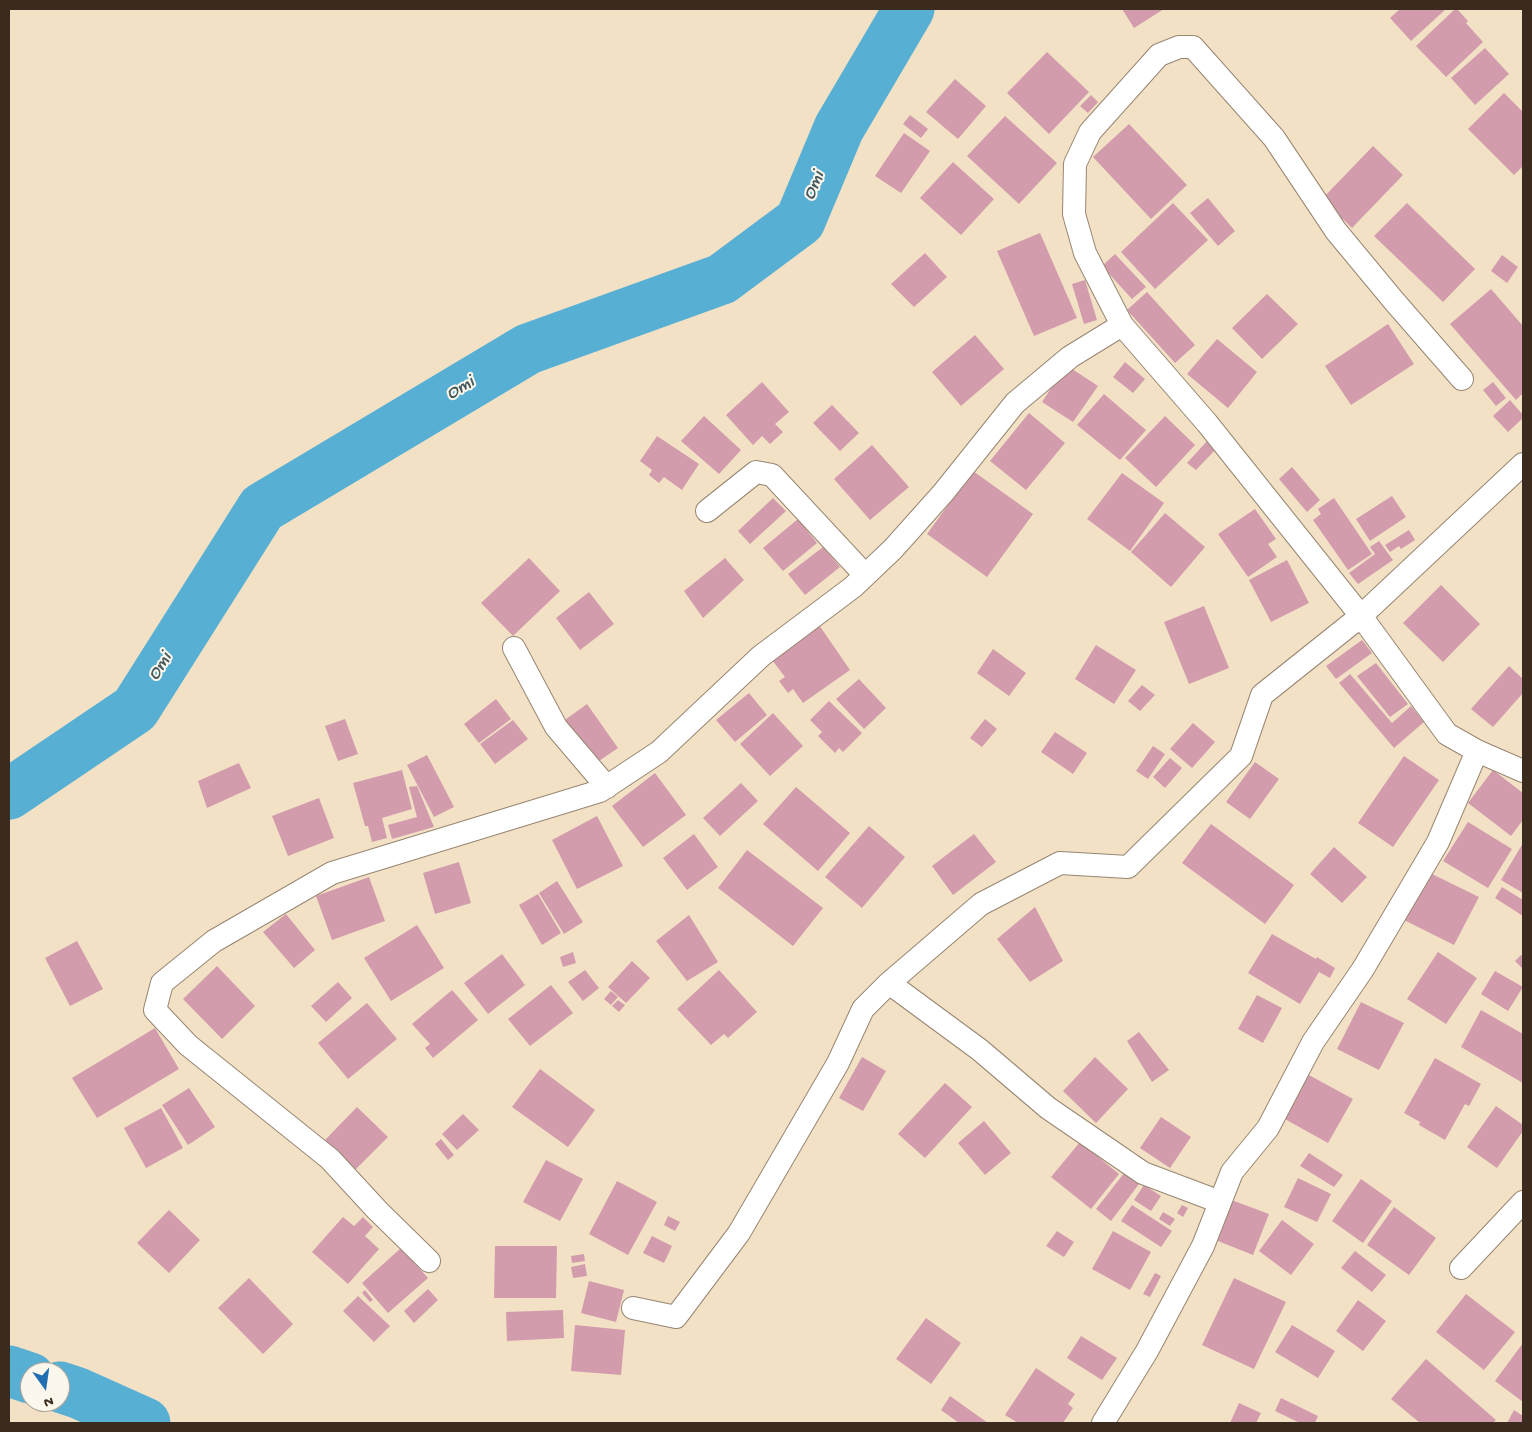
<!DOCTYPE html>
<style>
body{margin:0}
#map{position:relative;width:1532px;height:1432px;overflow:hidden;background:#f3e1c6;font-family:"Gochi Hand",sans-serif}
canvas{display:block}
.frame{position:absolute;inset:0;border:10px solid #3b2a1e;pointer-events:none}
.north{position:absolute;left:20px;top:1362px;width:50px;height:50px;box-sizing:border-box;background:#fbf7ec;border:1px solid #aea59a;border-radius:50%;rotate:166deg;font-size:14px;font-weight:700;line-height:20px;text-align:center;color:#3b2a1e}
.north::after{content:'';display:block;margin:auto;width:18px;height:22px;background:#1f6fb2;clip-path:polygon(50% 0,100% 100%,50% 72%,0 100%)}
</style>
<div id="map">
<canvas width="1532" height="1432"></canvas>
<div class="frame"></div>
<div class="north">N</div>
</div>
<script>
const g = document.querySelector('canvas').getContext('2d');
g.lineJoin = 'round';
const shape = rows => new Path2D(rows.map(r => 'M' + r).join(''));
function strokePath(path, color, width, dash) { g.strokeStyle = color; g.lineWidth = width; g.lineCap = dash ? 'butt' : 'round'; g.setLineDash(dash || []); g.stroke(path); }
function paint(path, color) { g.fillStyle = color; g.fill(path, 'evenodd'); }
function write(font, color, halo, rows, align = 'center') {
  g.font = font + ' "Gochi Hand",sans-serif'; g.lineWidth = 4; g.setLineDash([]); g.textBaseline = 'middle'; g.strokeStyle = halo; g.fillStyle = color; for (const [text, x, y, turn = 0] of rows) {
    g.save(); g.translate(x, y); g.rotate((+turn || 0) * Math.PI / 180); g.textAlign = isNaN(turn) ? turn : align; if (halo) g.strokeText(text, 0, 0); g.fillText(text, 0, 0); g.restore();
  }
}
strokePath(shape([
 [9,794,135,709,262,508,528,349,722,279,800,221,839,128,909,9],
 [9,1371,30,1378],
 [60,1387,78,1393,145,1423]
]), '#57b0d4', 51);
paint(shape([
 [1122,9,1164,9,1134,28],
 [1400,9,1446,9,1411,41,1390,18],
 [1455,9,1457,9,1468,21,1466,23,1483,42,1446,77,1416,46],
 [1485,48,1509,74,1475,105,1451,78],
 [1047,52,1089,92,1049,134,1007,93],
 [955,79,986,106,958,139,926,112],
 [1504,93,1523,112,1523,166,1514,175,1468,129],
 [1091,95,1098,102,1088,113,1080,106],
 [910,115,928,129,921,138,903,124],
 [1005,116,1057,163,1019,204,967,156],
 [1129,124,1187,185,1151,219,1093,157],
 [904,133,930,151,901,193,875,176],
 [1373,146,1403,175,1352,228,1343,219,1339,223,1322,199],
 [953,162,994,199,961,235,920,198],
 [1208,198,1235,231,1218,246,1190,213],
 [1173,203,1208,240,1155,289,1121,252],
 [1407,203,1475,269,1443,302,1374,236],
 [1040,233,1077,318,1034,336,997,251],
 [925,253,947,277,914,307,891,284],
 [1115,254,1146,287,1132,299,1102,266],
 [1502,255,1518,267,1507,283,1491,271],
 [1085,280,1097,320,1084,324,1072,284],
 [1491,289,1523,326,1523,393,1516,400,1450,324],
 [1147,292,1195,345,1175,363,1127,310],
 [1267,294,1298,324,1262,359,1232,328],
 [1388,324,1414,364,1351,405,1325,366],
 [975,335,1004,369,961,406,932,372],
 [1217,339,1257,372,1228,408,1187,374],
 [1125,362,1145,379,1133,393,1113,377],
 [1066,365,1098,386,1073,422,1042,402],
 [762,382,789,412,775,424,783,432,770,444,762,436,753,445,726,415],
 [1493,382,1506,398,1496,406,1483,390],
 [1104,394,1146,430,1120,460,1077,425],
 [1510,400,1523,415,1523,418,1508,432,1493,416],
 [832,405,859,433,840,451,813,423],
 [1029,413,1065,443,1026,490,990,461],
 [704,416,741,450,719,474,681,441],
 [1165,416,1195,445,1156,487,1125,458],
 [657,436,699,464,682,490,664,477,659,483,649,475,652,470,640,461],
 [1209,439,1218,447,1196,470,1187,463],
 [872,445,909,487,870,520,834,479],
 [1292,467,1320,500,1307,512,1279,479],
 [973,471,1033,514,987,577,927,534],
 [1122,473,1164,503,1130,551,1087,519],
 [1392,496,1406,517,1370,541,1356,519],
 [773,498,786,511,750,544,738,531],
 [1334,498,1372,554,1348,570,1313,520,1321,514,1318,509],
 [1255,509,1276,539,1268,544,1277,557,1248,577,1218,534],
 [1165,513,1205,547,1171,587,1131,552],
 [798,519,817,543,783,571,763,548],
 [1409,530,1415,540,1401,549,1399,546,1390,552,1385,545],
 [1379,541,1393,560,1358,584,1349,573,1375,554,1370,547],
 [823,547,840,567,805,595,788,574],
 [529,558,560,591,513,636,481,603],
 [725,558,744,580,703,618,684,591],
 [1287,560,1309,603,1271,622,1249,580],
 [1441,585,1480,624,1443,662,1403,623],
 [589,592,614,624,580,650,556,618],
 [1204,606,1229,668,1189,684,1164,622],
 [817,622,850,670,803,703,793,689,788,693,779,681,785,677,769,656],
 [1362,640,1372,653,1336,679,1326,666],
 [1096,645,1136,670,1114,704,1075,679],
 [993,649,1026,673,1009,696,977,673],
 [1376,663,1408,704,1390,717,1357,676],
 [1509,666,1523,679,1523,693,1493,727,1471,709],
 [1350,674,1392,723,1411,706,1424,722,1394,748,1339,683],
 [859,679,886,708,864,729,836,699],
 [1142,685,1155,695,1140,711,1128,701],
 [749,693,767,715,735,742,716,720],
 [496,699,511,719,479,743,464,724],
 [829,701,862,733,843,752,839,748,835,753,818,736,822,732,810,720],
 [587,704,618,748,593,765,562,722],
 [773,713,803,746,770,776,740,744],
 [345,719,358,754,338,761,325,726],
 [985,719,997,729,982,747,970,738],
 [513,720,528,739,495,764,480,744],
 [1193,723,1215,742,1192,768,1170,749],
 [1055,732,1087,753,1073,774,1041,752],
 [1153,746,1165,754,1148,779,1136,771],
 [427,755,454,807,434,817,407,765],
 [1404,756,1439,780,1393,847,1358,823],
 [1170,758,1182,768,1165,788,1153,777],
 [1255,762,1279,779,1250,819,1226,802],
 [239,763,251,788,207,808,198,781],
 [402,770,412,809,382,818,387,838,372,842,368,826,365,826,353,783],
 [1493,770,1523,793,1523,820,1511,836,1468,803],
 [655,773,686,815,643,847,612,806],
 [741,783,758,801,720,836,703,818],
 [417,786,434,827,392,839,388,825,417,817,409,787],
 [796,787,850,833,818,871,763,824],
 [319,798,334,838,288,856,272,816],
 [597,816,623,866,577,889,552,840],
 [1468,822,1512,849,1488,888,1443,861],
 [1211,824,1294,885,1265,924,1182,863],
 [869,826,905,857,862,908,825,877],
 [694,834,718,867,687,890,663,858],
 [974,834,996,862,953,895,932,866],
 [1523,843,1523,893,1501,880],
 [1334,847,1367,877,1342,903,1310,874],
 [747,850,823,908,793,946,718,888],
 [459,862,471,903,435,914,423,873],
 [1428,872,1479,897,1454,945,1404,920],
 [369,877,385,921,332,940,316,896],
 [557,881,583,922,564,934,539,893],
 [1502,887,1523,900,1523,916,1495,898],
 [538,894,561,933,542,945,519,905],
 [1035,907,1063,961,1030,982,997,939],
 [286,914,315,950,294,968,263,932],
 [689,915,718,962,687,981,656,941],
 [417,925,444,968,391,1001,364,958],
 [1272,934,1316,959,1317,957,1335,968,1330,978,1319,972,1300,1004,1248,973],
 [77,941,103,989,70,1006,45,958],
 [573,952,576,963,563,967,560,957],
 [1438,952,1477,978,1446,1024,1407,999],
 [502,954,525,985,488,1014,464,983],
 [1521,955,1523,957,1523,969,1515,961],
 [632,961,650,978,626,1003,608,987],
 [217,966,255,1006,222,1039,183,999],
 [585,970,599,988,583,1001,568,982],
 [719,970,757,1012,728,1038,724,1034,711,1045,677,1009],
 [1495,971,1523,987,1508,1011,1481,994],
 [338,982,352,998,326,1022,311,1006],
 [551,985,573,1013,530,1046,508,1019],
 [452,990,478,1020,433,1058,425,1048,430,1044,412,1024],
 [611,991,618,997,611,1005,604,999],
 [1257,995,1282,1008,1263,1043,1238,1029],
 [618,1000,625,1005,619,1012,612,1006],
 [1361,1002,1404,1023,1379,1070,1337,1049],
 [367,1003,397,1039,348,1079,318,1043],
 [1481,1010,1523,1034,1523,1083,1461,1047],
 [155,1028,179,1069,97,1118,72,1078],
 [1139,1032,1169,1070,1152,1082,1127,1041],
 [862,1057,886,1071,863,1111,839,1098],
 [1095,1057,1128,1089,1096,1123,1063,1091],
 [1435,1058,1481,1084,1469,1106,1465,1104,1445,1140,1419,1125,1420,1122,1404,1113],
 [540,1069,595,1110,568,1147,512,1107],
 [1307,1074,1353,1099,1328,1143,1283,1118],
 [945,1083,972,1107,925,1158,898,1134],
 [189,1088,215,1127,188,1145,162,1105],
 [1496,1106,1523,1125,1523,1131,1497,1168,1467,1147],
 [357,1107,388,1137,355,1170,325,1140],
 [161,1108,183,1148,146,1168,124,1128],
 [463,1114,479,1130,457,1150,442,1134],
 [1161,1117,1191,1137,1170,1168,1140,1148],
 [984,1121,1011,1153,985,1175,958,1143],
 [441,1139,454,1155,448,1160,435,1144],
 [1080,1142,1119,1174,1091,1209,1051,1177],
 [1309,1153,1343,1175,1334,1187,1300,1166],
 [546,1160,583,1179,560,1221,523,1202],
 [1125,1172,1139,1184,1111,1221,1096,1209],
 [1298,1178,1331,1194,1317,1222,1284,1207],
 [1361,1179,1392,1201,1363,1243,1332,1221],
 [617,1181,657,1202,628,1255,589,1234],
 [1144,1185,1161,1196,1151,1211,1134,1200],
 [1229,1199,1269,1214,1253,1255,1213,1239],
 [1132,1205,1172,1231,1161,1247,1121,1221],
 [1182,1205,1188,1208,1183,1217,1177,1213],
 [1394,1207,1436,1238,1409,1275,1367,1245],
 [169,1210,200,1240,169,1273,137,1243],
 [1163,1212,1175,1219,1170,1226,1159,1219],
 [668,1216,680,1222,675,1231,664,1225],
 [343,1217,354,1226,363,1217,373,1227,365,1236,379,1249,348,1284,312,1252],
 [1282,1220,1314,1244,1291,1275,1259,1251],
 [1057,1231,1074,1242,1064,1257,1046,1246],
 [1113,1231,1151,1252,1130,1290,1092,1269],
 [652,1236,672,1246,664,1263,643,1253],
 [495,1246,557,1246,556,1298,494,1298],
 [401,1248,428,1278,388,1313,362,1283],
 [1355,1251,1386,1275,1372,1292,1341,1268],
 [584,1254,585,1261,572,1263,571,1256],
 [585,1264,587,1276,573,1278,571,1267],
 [1155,1273,1161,1276,1150,1297,1143,1294],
 [249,1278,293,1324,263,1354,218,1308],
 [1234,1278,1286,1302,1254,1369,1202,1345],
 [589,1281,624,1290,616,1322,581,1313],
 [428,1289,438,1300,414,1323,404,1311],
 [365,1290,373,1300,370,1302,362,1293],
 [1466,1294,1515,1332,1484,1370,1436,1332],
 [358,1296,390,1326,374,1342,343,1311],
 [1358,1300,1386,1321,1363,1351,1336,1331],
 [563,1310,564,1338,507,1341,506,1312],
 [926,1318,961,1343,931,1384,896,1359],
 [575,1325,625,1330,621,1375,571,1371],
 [1292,1325,1335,1351,1318,1378,1275,1352],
 [1081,1336,1117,1358,1102,1380,1067,1358],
 [1523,1343,1523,1402,1495,1381],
 [1426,1359,1496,1420,1493,1423,1420,1423,1391,1399],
 [1036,1368,1075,1394,1068,1404,1073,1408,1063,1423,1018,1423,1005,1415],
 [950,1396,988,1423,959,1423,941,1410],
 [1281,1398,1318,1416,1315,1423,1300,1423,1275,1411],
 [1239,1403,1261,1413,1256,1423,1230,1423],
 [1514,1410,1523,1416,1523,1423,1507,1423]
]), '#d29cad');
const street = shape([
 [1122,325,1085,253,1074,214,1075,164,1090,132,1159,55,1179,47,1193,47,1274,138,1336,231,1394,301,1462,379],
 [707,511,756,472,772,475,865,575],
 [514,648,556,727,607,787],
 [889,983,980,1050,1048,1108,1143,1173,1220,1202],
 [429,1261,377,1210,330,1159,188,1045,155,1010,162,983,214,941,332,873,600,791,659,752,761,656,853,587,893,549,943,493,1015,403,1070,357,1122,325,1207,423,1361,616,1447,734,1477,751,1523,771],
 [1461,1268,1523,1202],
 [633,1308,676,1317,739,1233,838,1063,863,1009,889,983,981,904,1060,863,1128,867,1241,756,1262,695,1361,616,1523,464],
 [1103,1423,1147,1351,1203,1246,1232,1172,1268,1128,1313,1042,1363,969,1438,842,1477,751]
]);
strokePath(street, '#978672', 24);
strokePath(street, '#fff', 22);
write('italic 19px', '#45595e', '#fbf7ec', [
 ["Omi",815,186,-67],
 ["Omi",461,389,-31],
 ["Omi",161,667,-58]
]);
</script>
